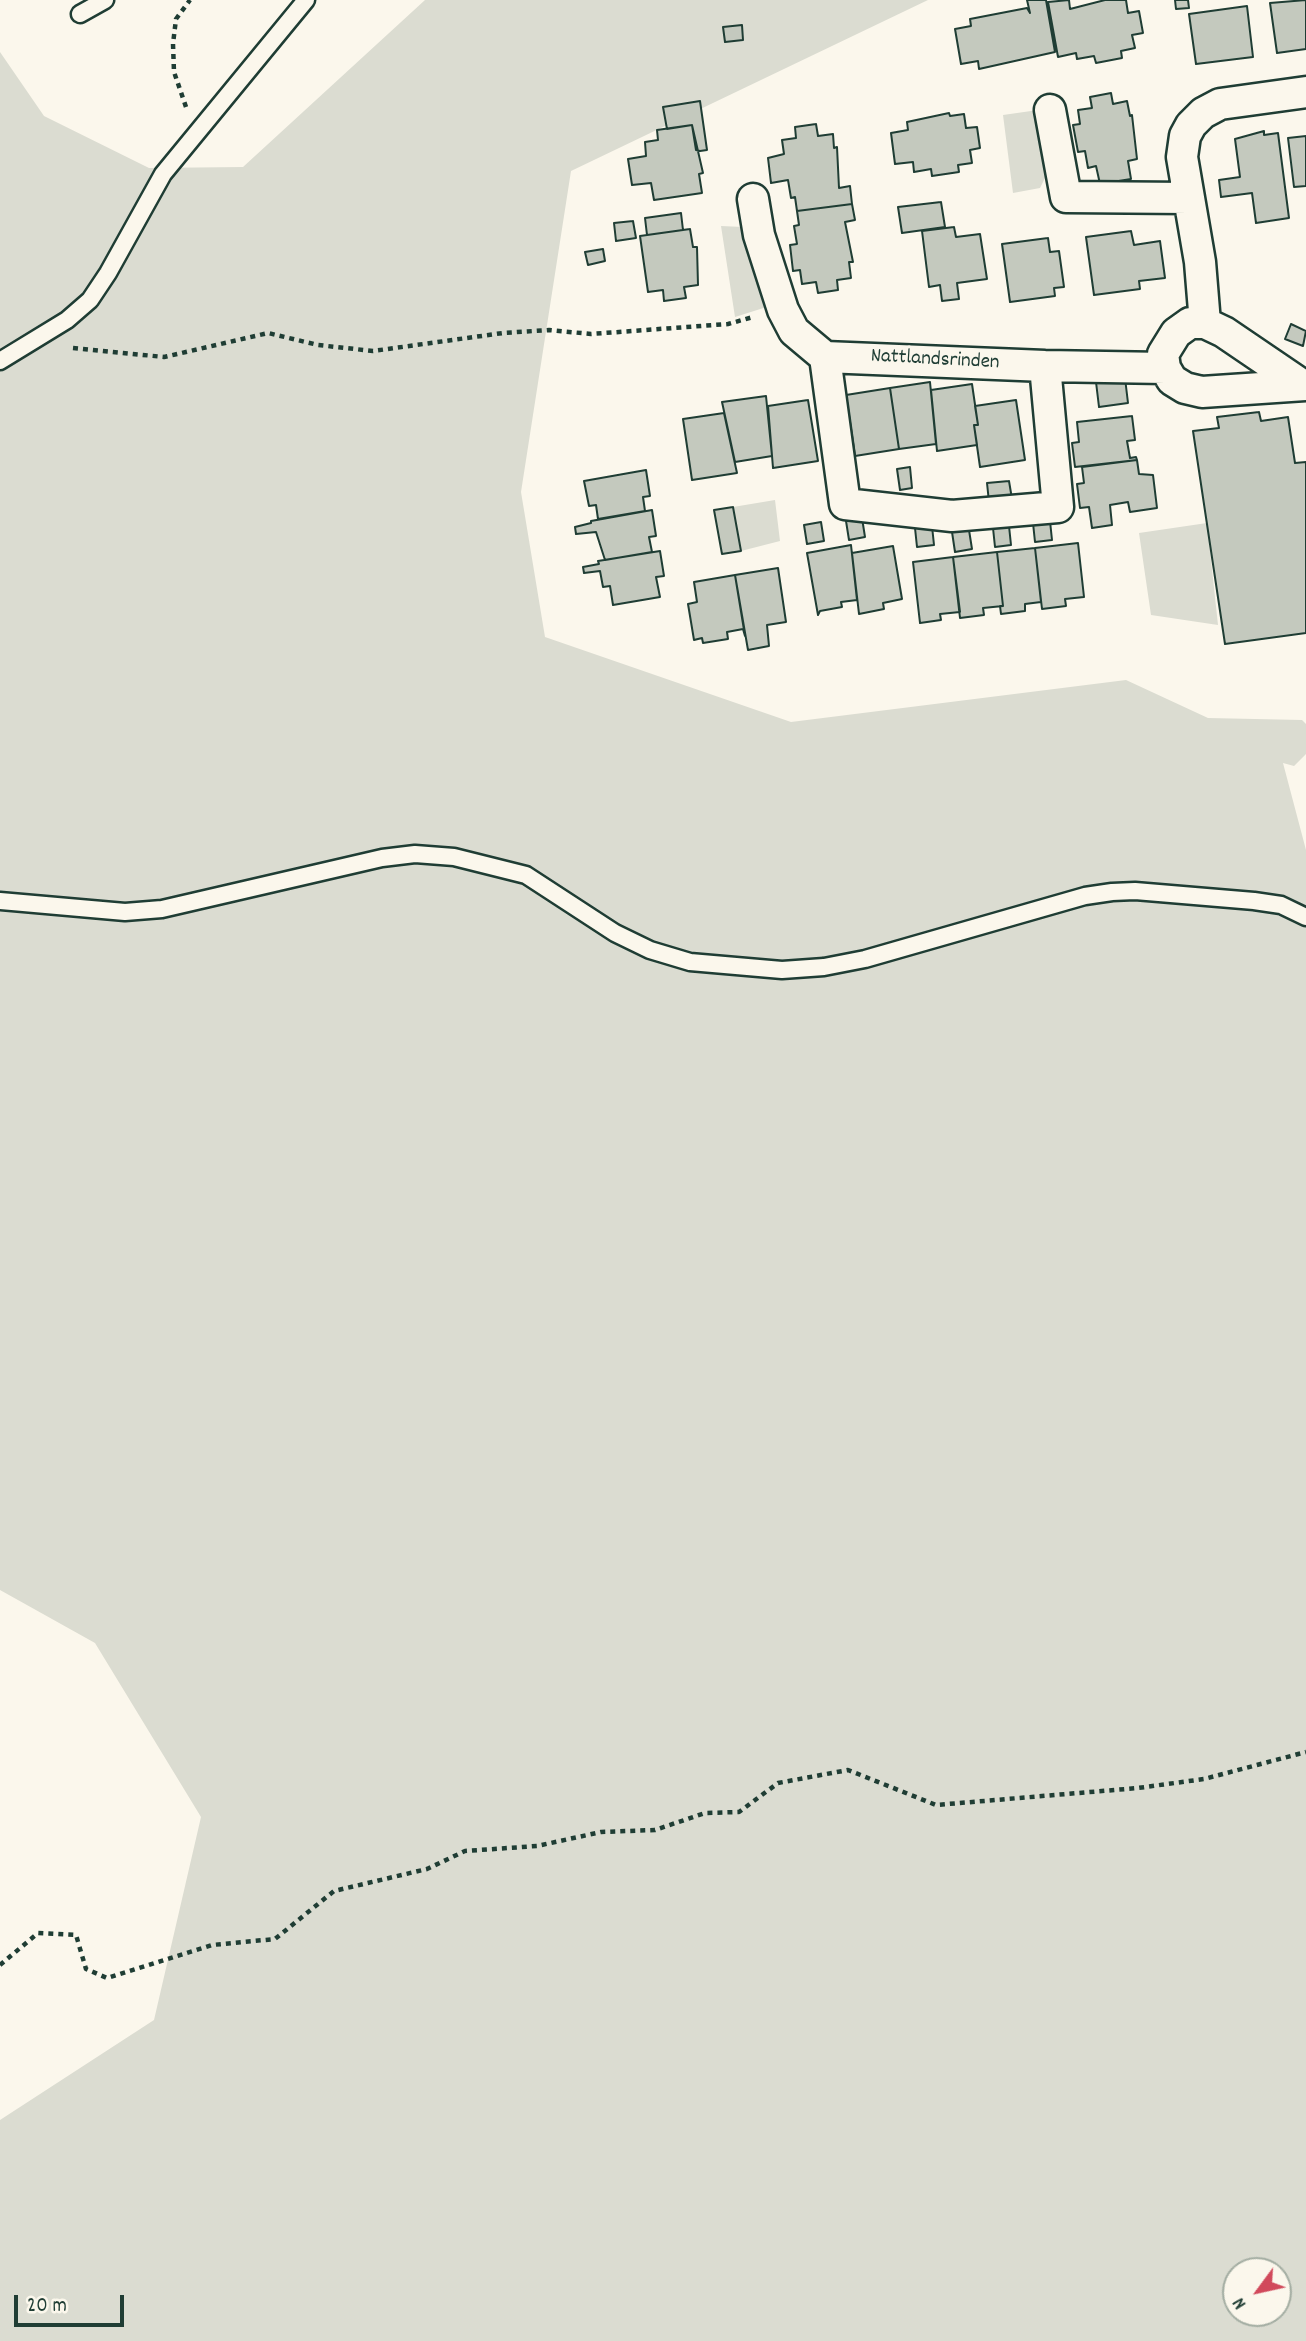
<!DOCTYPE html>
<style>
body{margin:0}
#map{position:relative;width:1306px;height:2341px;overflow:hidden;background:#fbf7ec;font-family:Dekko,sans-serif}
canvas{display:block}
.north{position:absolute;left:1222px;top:2257px;width:70px;height:70px;box-sizing:border-box;background:#fbf7ec;border:2px solid #a3ada2;border-radius:50%;rotate:237deg;font-size:19px;font-weight:700;line-height:28px;text-align:center;color:#1f3d34}
.north::after{content:'';display:block;margin:auto;width:24px;height:32px;background:#d1495b;clip-path:polygon(50% 0,100% 100%,50% 72%,0 100%)}
.scale{position:absolute;left:14px;top:2295px;width:110px;height:32px;box-sizing:border-box;border:4px solid #1f3d34;border-top:0;padding-left:9px;font-size:21px;line-height:24px;white-space:nowrap;color:#1f3d34;-webkit-text-stroke:5px #fbf7ec;paint-order:stroke}
</style>
<div id="map">
<canvas width="1306" height="2341"></canvas>
<div class="north">N</div>
<div class="scale">20 m</div>
</div>
<script>
const g = document.querySelector('canvas').getContext('2d');
g.lineJoin = 'round';
function paint(path, color) { g.fillStyle = color; g.fill(path, 'evenodd'); }
const shape = rows => new Path2D(rows.map(r => 'M' + r).join(''));
function strokePath(path, color, width, dash) { g.strokeStyle = color; g.lineWidth = width; g.lineCap = dash ? 'butt' : 'round'; g.setLineDash(dash || []); g.stroke(path); }
function write(font, color, halo, rows, align = 'center') {
  g.font = font + ' Dekko,sans-serif'; g.lineWidth = 5; g.setLineDash([]); g.textBaseline = 'middle'; g.strokeStyle = halo; g.fillStyle = color; for (const [text, x, y, turn = 0] of rows) {
    g.save(); g.translate(x, y); g.rotate((+turn || 0) * Math.PI / 180); g.textAlign = isNaN(turn) ? turn : align; if (halo) g.strokeText(text, 0, 0); g.fillText(text, 0, 0); g.restore();
  }
}
paint(shape([
 [425,0,928,0,571,171,521,492,545,637,791,722,1126,680,1208,718,1302,720,1306,724,1306,754,1294,766,1283,763,1306,850,1306,2341,0,2341,0,2120,154,2020,201,1817,95,1643,0,1590,0,52,44,116,149,168,243,167],
 [1236,2271,1278,2271,1278,2313,1236,2313],
 [1038,110,1050,168,1040,188,1013,193,1003,115],
 [721,226,743,227,773,305,735,317],
 [775,500,780,541,741,551,733,507],
 [1207,523,1218,625,1151,615,1139,533]
]), '#dbdcd1');
const building = shape([
 [1027,0,1046,0,1055,52,979,69,978,61,961,64,955,29,971,26,970,19,1027,8,1030,13,1027,0],
 [1069,0,1070,9,1105,0,1126,0,1128,13,1139,11,1143,33,1132,35,1135,48,1121,51,1122,58,1096,63,1094,56,1077,59,1076,53,1058,57,1048,2,1069,0],
 [1175,0,1188,0,1189,8,1176,9,1175,0],
 [1306,0,1306,49,1277,53,1270,3,1306,0],
 [1247,6,1253,57,1196,64,1189,14,1247,6],
 [742,25,743,40,725,42,723,27,742,25],
 [1111,93,1113,104,1127,101,1130,116,1132,115,1137,159,1128,161,1131,179,1100,184,1096,166,1088,168,1085,151,1078,152,1073,125,1080,124,1078,110,1092,108,1090,97,1111,93],
 [700,101,707,150,700,151,696,150,692,125,667,129,663,107,700,101],
 [949,113,950,116,964,114,966,128,977,127,980,148,970,150,972,163,958,165,959,172,932,176,931,169,914,172,913,162,895,164,891,133,908,130,907,122,949,113],
 [816,124,818,136,833,134,834,148,837,147,839,188,850,186,852,204,797,211,795,197,791,198,788,180,771,183,768,158,784,154,782,140,796,138,795,127,816,124],
 [692,125,703,173,699,174,702,193,654,200,651,183,632,185,628,159,646,156,645,142,658,140,657,130,692,125],
 [1264,131,1264,135,1278,133,1289,218,1256,223,1252,193,1221,197,1219,180,1240,177,1235,139,1264,131],
 [1306,136,1306,186,1294,187,1288,138,1306,136],
 [941,202,945,227,902,233,898,207,941,202],
 [852,204,855,220,845,222,853,262,849,262,851,278,837,280,838,290,818,293,816,282,802,284,800,270,793,271,790,245,797,244,794,226,799,225,797,211,852,204],
 [681,213,683,230,647,235,645,218,681,213],
 [633,221,636,238,616,241,614,223,633,221],
 [954,227,956,237,980,234,987,279,957,283,959,299,942,301,940,285,929,287,922,231,954,227],
 [690,229,693,247,697,247,698,285,684,287,686,298,664,301,663,290,648,292,640,236,690,229],
 [1131,231,1134,245,1160,241,1165,278,1139,281,1140,289,1094,295,1086,237,1131,231],
 [1048,238,1050,252,1059,251,1064,287,1054,288,1055,296,1010,302,1002,244,1048,238],
 [603,249,605,261,588,265,585,252,603,249],
 [1291,324,1306,331,1303,346,1285,339,1291,324],
 [1125,378,1128,403,1099,407,1096,382,1125,378],
 [930,382,936,444,899,449,890,388,930,382],
 [972,384,978,425,974,425,977,445,937,451,931,390,972,384],
 [890,388,899,449,855,456,846,395,890,388],
 [766,396,772,456,735,462,722,402,766,396],
 [808,400,818,461,773,468,768,406,808,400],
 [1016,400,1025,460,980,467,974,425,978,425,975,406,1016,400],
 [1259,412,1261,421,1288,417,1295,463,1306,462,1306,633,1225,644,1193,431,1219,428,1217,417,1259,412],
 [724,413,737,473,692,480,683,419,724,413],
 [1132,416,1135,440,1127,441,1130,458,1136,457,1137,460,1075,467,1072,443,1079,442,1077,422,1132,416],
 [1137,460,1139,474,1153,475,1157,508,1130,512,1128,502,1110,505,1112,525,1092,528,1089,507,1080,508,1077,484,1084,483,1082,467,1137,460],
 [910,467,912,488,900,490,897,469,910,467],
 [646,470,650,496,643,497,645,511,598,519,596,505,589,506,584,481,646,470],
 [1009,481,1012,499,989,502,987,483,1009,481],
 [733,507,741,551,722,554,714,510,733,507],
 [652,510,656,536,649,537,652,552,605,560,596,532,576,534,575,527,591,523,591,521,652,510],
 [862,518,865,537,849,540,846,521,862,518],
 [1050,521,1052,540,1035,542,1033,523,1050,521],
 [821,522,824,541,807,544,804,525,821,522],
 [932,526,934,545,917,547,915,528,932,526],
 [1009,526,1011,545,995,547,993,528,1009,526],
 [969,530,972,549,955,552,952,532,969,530],
 [1078,543,1084,597,1065,599,1066,606,1042,609,1035,548,1078,543],
 [851,545,857,600,841,602,842,607,820,611,818,615,807,553,851,545],
 [893,546,902,599,883,603,884,609,859,614,852,553,893,546],
 [1035,548,1041,602,1025,604,1025,611,1001,614,1000,606,1003,606,997,552,1035,548],
 [660,551,664,576,656,577,660,597,613,605,610,586,603,587,600,571,584,573,583,567,599,564,598,561,660,551],
 [997,552,1003,606,983,608,984,615,960,618,953,557,997,552],
 [953,557,960,612,940,614,941,620,920,623,913,562,953,557],
 [778,568,786,622,767,625,769,646,748,650,735,575,778,568],
 [735,575,745,636,743,629,727,632,728,639,703,643,702,638,694,640,688,604,697,602,694,582,735,575]
]);
paint(building, '#c4c9be');
strokePath(building, '#1f3d34', 2);
const service = shape([
 [80,14,105,0],
 [0,361,67,320,90,300,108,273,163,174,306,0],
 [0,901,125,912,162,909,382,858,415,854,454,857,526,875,615,933,650,950,690,962,782,970,824,967,865,959,1085,896,1112,892,1135,891,1254,901,1281,905,1306,917]
]);
const minor = shape([
 [1050,110,1066,197,1188,198],
 [753,199,759,235,783,310,794,331,825,357,1045,366,1165,368],
 [1205,323,1200,262,1182,157,1185,136,1191,125,1203,113,1220,104,1306,92],
 [825,357,845,504,952,516,1058,507,1045,366],
 [1302,385,1224,332,1205,323,1190,323,1176,333,1163,354,1165,368,1172,380,1185,388,1202,392,1306,385]
]);
strokePath(service, '#1f3d34', 21);
strokePath(minor, '#1f3d34', 35);
strokePath(shape([
 [186,107,174,72,173,44,176,19,190,0],
 [73,348,164,357,268,333,318,345,373,351,503,333,549,330,591,334,728,324,753,317],
 [0,1965,38,1933,76,1935,86,1969,107,1978,212,1945,275,1939,334,1891,427,1869,465,1851,537,1846,601,1832,655,1830,705,1813,739,1812,778,1783,848,1770,936,1805,1138,1788,1204,1779,1306,1752]
]), '#1f3d34', 4.5, [5, 5]);
strokePath(service, '#fbf7ec', 16);
strokePath(minor, '#fbf7ec', 30);
write('21px', '#1f3d34', '#fbf7ec', [
 ["Nattlandsrinden",935,361,3]
]);
</script>
